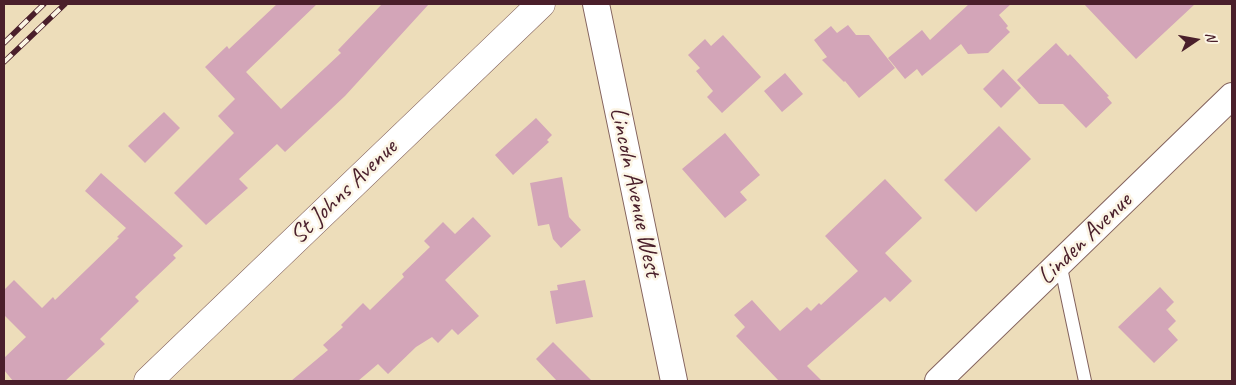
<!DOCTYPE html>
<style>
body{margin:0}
#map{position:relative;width:1236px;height:385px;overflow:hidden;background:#edddba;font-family:Caveat,sans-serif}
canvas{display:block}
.frame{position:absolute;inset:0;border:5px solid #4a1f2b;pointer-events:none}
.north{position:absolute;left:1171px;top:15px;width:50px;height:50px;-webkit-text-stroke:4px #fcf5e5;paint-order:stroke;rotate:78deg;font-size:14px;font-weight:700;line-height:20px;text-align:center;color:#4a1f2b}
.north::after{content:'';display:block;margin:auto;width:18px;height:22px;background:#4a1f2b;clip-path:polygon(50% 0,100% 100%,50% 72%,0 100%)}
</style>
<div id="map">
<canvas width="1236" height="385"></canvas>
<div class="frame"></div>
<div class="north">N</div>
</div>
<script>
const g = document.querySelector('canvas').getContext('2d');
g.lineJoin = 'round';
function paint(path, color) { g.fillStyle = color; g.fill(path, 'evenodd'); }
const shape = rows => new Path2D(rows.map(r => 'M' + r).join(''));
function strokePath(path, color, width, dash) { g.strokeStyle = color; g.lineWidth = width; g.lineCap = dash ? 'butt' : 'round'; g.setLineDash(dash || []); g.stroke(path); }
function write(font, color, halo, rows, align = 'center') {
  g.font = font + ' Caveat,sans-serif'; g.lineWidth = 5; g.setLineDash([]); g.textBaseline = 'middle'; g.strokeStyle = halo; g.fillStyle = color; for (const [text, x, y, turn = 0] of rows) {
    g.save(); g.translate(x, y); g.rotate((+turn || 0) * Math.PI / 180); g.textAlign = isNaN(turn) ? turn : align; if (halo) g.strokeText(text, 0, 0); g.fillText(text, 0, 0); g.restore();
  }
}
paint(shape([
 [277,4,317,4,246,72,281,109,341,53,338,50,382,4,429,4,345,96,285,152,277,144,239,179,248,188,206,225,174,193,234,133,218,116,235,99,205,67,227,46,229,49],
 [969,4,1011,4,999,15,1008,26,1006,28,1010,32,988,53,968,54,961,44,922,76,917,69,905,79,888,58,922,30,930,40],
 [1084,4,1195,4,1136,59],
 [848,25,856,35,869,35,895,68,859,98,845,81,844,82,822,60,827,57,814,40,831,26,837,33],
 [723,35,761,77,722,113,707,97,713,91,696,71,700,68,688,55,705,39,711,46],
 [1056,43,1068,56,1070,54,1109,96,1107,97,1112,103,1086,128,1063,104,1039,104,1017,80],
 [1003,69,1021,88,1001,108,983,89],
 [785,73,803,94,782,112,764,91],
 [164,112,180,128,145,163,128,146],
 [536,118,552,135,547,140,549,142,513,175,495,155],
 [999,126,1031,159,976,212,944,180],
 [725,133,760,175,740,192,747,200,725,218,682,169],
 [101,173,183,246,173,255,176,258,135,297,139,301,100,339,105,344,65,381,13,381,4,370,4,358,26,337,4,315,4,290,14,280,42,308,53,297,55,300,119,238,117,237,126,228,85,191],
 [562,177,569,217,581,230,561,248,553,239,549,224,538,226,530,183],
 [885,179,922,218,885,253,912,281,890,302,885,297,807,366,822,381,779,381,736,336,745,327,734,315,752,300,780,331,807,307,811,311,819,303,821,305,858,271,825,236],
 [473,217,491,236,445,280,479,316,458,335,452,329,438,343,432,337,416,347,388,374,378,364,358,381,291,381,328,350,323,345,343,327,341,325,363,303,370,310,404,277,402,274,430,247,424,241,443,222,455,234],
 [585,280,593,317,556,324,550,291,558,290,557,285],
 [1160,287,1174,302,1166,310,1176,321,1168,329,1178,340,1154,363,1118,327],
 [553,342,592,381,557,381,536,359]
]), '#d3a5b8');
const service = shape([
 [1060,263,1085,381]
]);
const minor = shape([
 [596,4,674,381],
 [938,381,1232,96]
]);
const tertiary = shape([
 [148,381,541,4]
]);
strokePath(service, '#83625d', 14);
strokePath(minor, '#83625d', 28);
strokePath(tertiary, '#83625d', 29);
strokePath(service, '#fff', 12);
strokePath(minor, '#fff', 26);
strokePath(tertiary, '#fff', 28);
const rail = shape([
 [4,43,44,4],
 [4,62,65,4]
]);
strokePath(rail, '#4a1f2b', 5.5);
strokePath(rail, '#fcf5e5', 4, [11]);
write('25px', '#4a1f2b', '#fcf5e5', [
 ["St Johns Avenue",344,192,-44],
 ["Lincoln Avenue West",635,192,78],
 ["Linden Avenue",1085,239,-44]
]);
</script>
